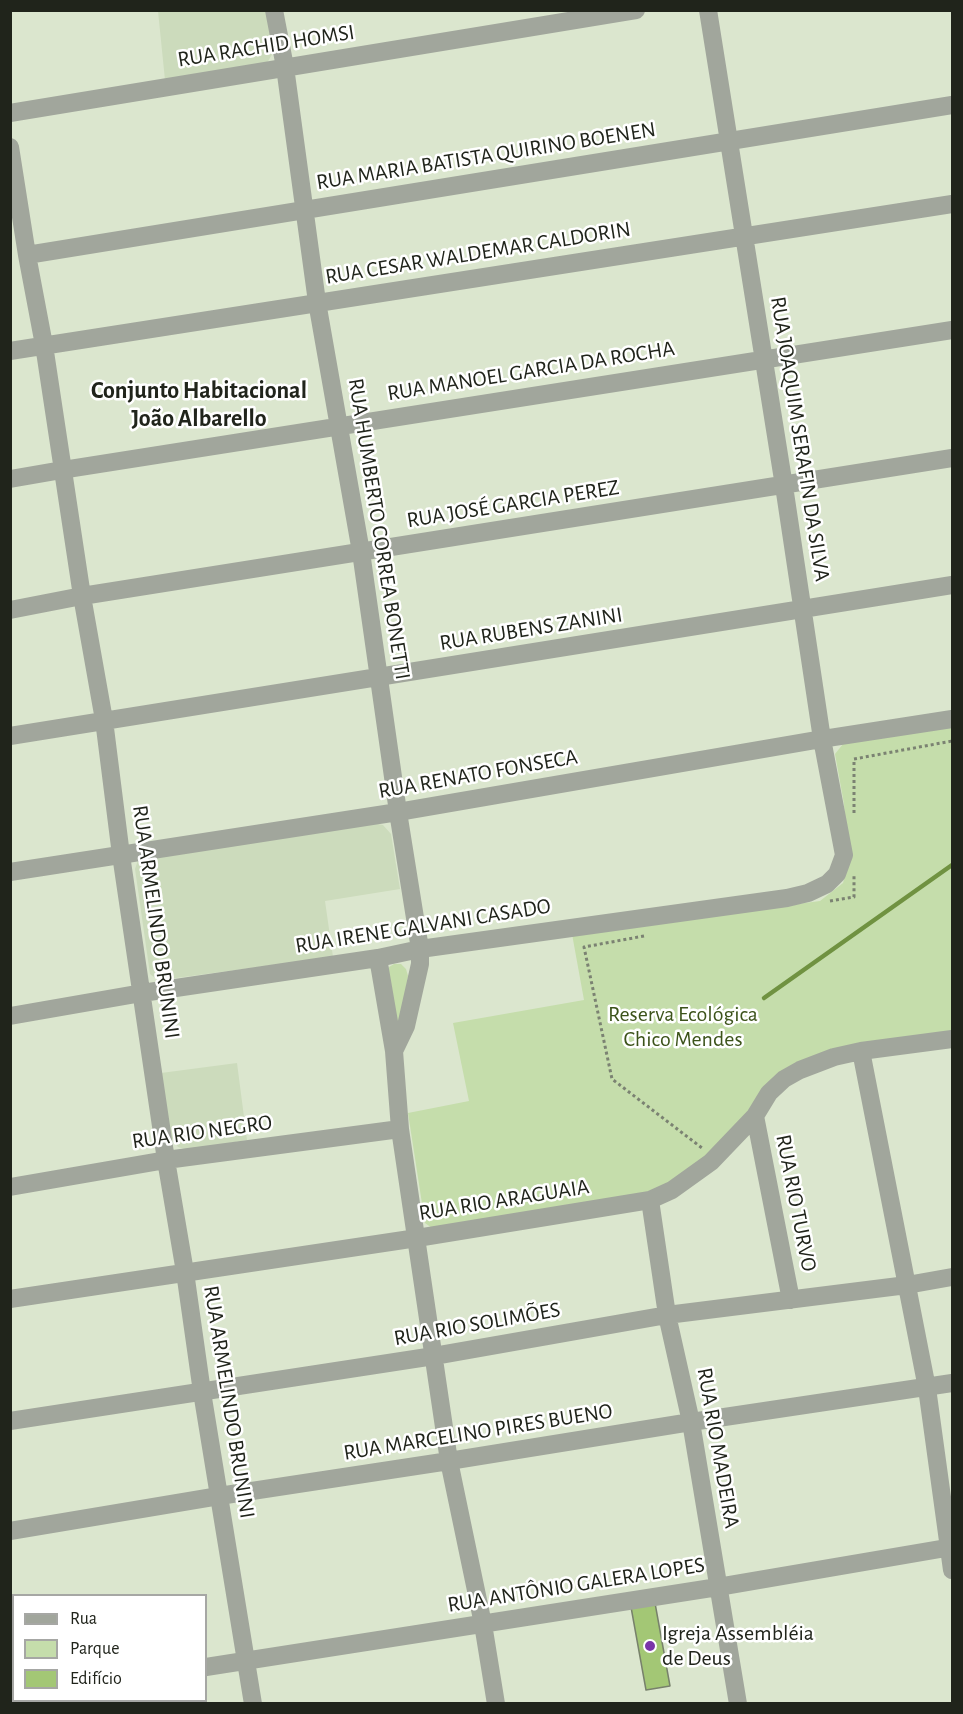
<!DOCTYPE html>
<meta charset="utf-8">
<style>
body{margin:0}
#map{position:relative;width:963px;height:1714px;overflow:hidden;background:#dbe6ce;font-family:"Alegreya Sans",sans-serif}
canvas{display:block}
.frame{position:absolute;inset:0;border:12px solid #20241b;pointer-events:none}
.legend{position:absolute;left:12px;top:1594px;width:195px;height:108px;box-sizing:border-box;background:#fff;border:2px solid #a6a7a4;margin:0;padding:8px 10px;list-style:none;font-size:18px;color:#20241b}
.legend li{display:flex;align-items:center;gap:12px;height:30px}
.legend b{width:30px;border:2px solid #a6a7a4}
</style>
<div id="map">
<canvas width="963" height="1714"></canvas>
<div class="frame"></div>
<ul class="legend">
<li><b style="height:8px;background:#a1a69c"></b>Rua</li>
<li><b style="height:16px;background:#c5ddab"></b>Parque</li>
<li><b style="height:16px;background:#a3c775"></b>Edifício</li>
</ul>
</div>
<script>
const g = document.querySelector('canvas').getContext('2d');
g.lineJoin = 'round';
function paint(path, color) { g.fillStyle = color; g.fill(path, 'evenodd'); }
const shape = rows => new Path2D(rows.map(r => 'M' + r).join(''));
function strokePath(path, color, width, dash) { g.strokeStyle = color; g.lineWidth = width; g.lineCap = dash ? 'butt' : 'round'; g.setLineDash(dash || []); g.stroke(path); }
function write(font, color, halo, rows, align = 'center') {
  g.font = font + ' "Alegreya Sans",sans-serif'; g.lineWidth = 5; g.setLineDash([]); g.textBaseline = 'middle'; g.strokeStyle = halo; g.fillStyle = color; for (const [text, x, y, turn = 0] of rows) {
    g.save(); g.translate(x, y); g.rotate((+turn || 0) * Math.PI / 180); g.textAlign = isNaN(turn) ? turn : align; if (halo) g.strokeText(text, 0, 0); g.fillText(text, 0, 0); g.restore();
  }
}
paint(shape([
 [158,11,266,11,274,51,267,63,165,80],
 [368,822,383,825,391,834,400,889,325,901,333,957,161,980,155,978,150,974,135,869,138,860],
 [237,1063,247,1140,188,1150,178,1147,170,1136,161,1073]
]), '#ccdbbc');
paint(shape([
 [952,727,952,1031,832,1052,749,1111,708,1157,650,1194,432,1228,425,1223,408,1113,469,1101,453,1023,584,1000,572,934,820,901,843,883,848,866,844,804,835,754,843,744],
 [394,964,401,964,406,969,408,976,401,1025,397,1029,387,973,389,967]
]), '#c5ddab');
strokePath(shape([
 [764,998,952,865]
]), '#709241', 4.5);
const building = shape([
 [655,1603,670,1686,646,1690,631,1607,655,1603]
]);
paint(building, '#a3c775');
strokePath(building, '#77816b', 1.5);
strokePath(shape([
 [854,813,854,759,952,741],
 [830,901,854,897,854,876],
 [644,936,584,947,612,1079,702,1148]
]), '#7b8272', 3, [3, 3]);
strokePath(shape([
 [274,10,285,67,317,302,361,552,398,812,420,949,420,964,406,1026,394,1051],
 [10,113,636,10],
 [10,147,27,255,44,345,82,596,104,720,121,855,166,1160,185,1272,202,1392,253,1704],
 [27,255,952,105],
 [10,351,952,204],
 [10,479,62,470,952,330],
 [10,610,82,596,952,458],
 [10,736,952,585],
 [10,872,398,812,822,739,952,719],
 [378,958,394,1051,400,1129,449,1461,483,1624,496,1704],
 [10,1016,142,993,378,958,420,949,787,898,808,893,827,884,837,874,844,855,822,739,784,486,708,10],
 [861,1051,927,1388,952,1570],
 [755,1116,791,1300],
 [10,1187,166,1160,400,1129],
 [650,1200,667,1315,691,1422,738,1704],
 [10,1299,417,1238,650,1200,672,1190,711,1162,755,1116,769,1093,784,1079,800,1070,834,1057,861,1051,952,1039],
 [10,1421,434,1356,667,1315,907,1285,952,1277],
 [10,1531,219,1496,449,1461,691,1422,952,1383],
 [206,1667,718,1587,952,1547],
 [10,1678,14,1695]
]), '#a1a69c', 18);
for (const [x, y, r, color] of [
 [650,1646,6,"#7a35a9"]
]) { const dot = new Path2D(); dot.arc(x, y, r, 0, 2 * Math.PI); g.fillStyle = color; g.fill(dot); strokePath(dot, '#fff', 2); }
write('22px', '#20241b', '#fff', [
 ["RUA RACHID HOMSI",266,46,-9],
 ["RUA MARIA BATISTA QUIRINO BOENEN",486,156,-9],
 ["RUA CESAR WALDEMAR CALDORIN",478,253,-9],
 ["RUA MANOEL GARCIA DA ROCHA",531,371,-9],
 ["RUA JOAQUIM SERAFIN DA SILVA",800,439,81],
 ["RUA JOSÉ GARCIA PEREZ",513,504,-9],
 ["RUA HUMBERTO CORREA BONETTI",379,529,81],
 ["RUA RUBENS ZANINI",531,629,-9],
 ["RUA RENATO FONSECA",478,774,-10],
 ["RUA ARMELINDO BRUNINI",156,922,82],
 ["RUA IRENE GALVANI CASADO",423,926,-9],
 ["RUA RIO NEGRO",202,1132,-8],
 ["RUA RIO ARAGUAIA",504,1200,-9],
 ["RUA RIO TURVO",796,1203,79],
 ["RUA RIO SOLIMÕES",477,1324,-10],
 ["RUA ARMELINDO BRUNINI",229,1402,81],
 ["RUA MARCELINO PIRES BUENO",478,1432,-9],
 ["RUA RIO MADEIRA",718,1448,80],
 ["RUA ANTÔNIO GALERA LOPES",576,1585,-9]
]);
write('22px', '#3c531a', '#fff', [
 ["Reserva Ecológica",683,1014],
 ["Chico Mendes",683,1039]
]);
write('22px', '#20241b', '#fff', [
 ["Igreja Assembléia",662,1633],
 ["de Deus",662,1658]
], 'left');
write('bold 24px', '#20241b', '#fff', [
 ["Conjunto Habitacional",199,391],
 ["João Albarello",199,419]
]);
</script>
